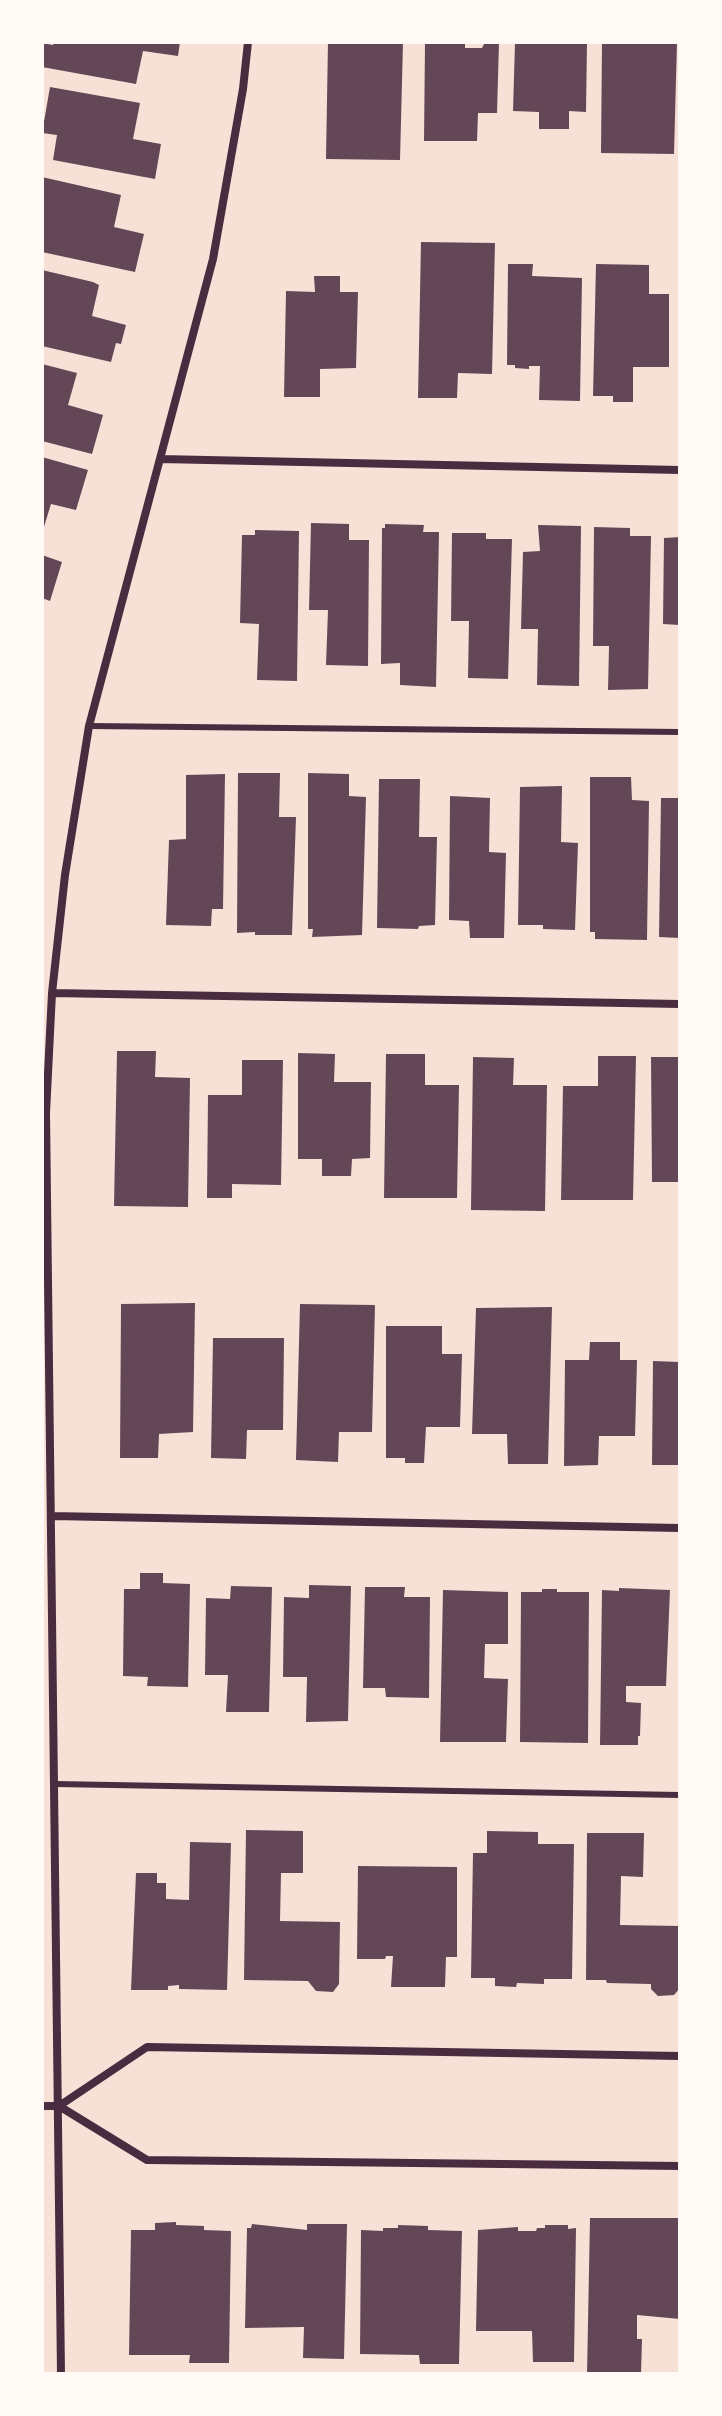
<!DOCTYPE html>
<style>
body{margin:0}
#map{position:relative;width:722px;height:2416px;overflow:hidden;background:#f7e1d7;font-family:"Noto Sans",sans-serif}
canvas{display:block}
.frame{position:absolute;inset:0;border:44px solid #fffaf5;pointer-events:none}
</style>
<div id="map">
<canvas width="722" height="2416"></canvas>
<div class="frame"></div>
</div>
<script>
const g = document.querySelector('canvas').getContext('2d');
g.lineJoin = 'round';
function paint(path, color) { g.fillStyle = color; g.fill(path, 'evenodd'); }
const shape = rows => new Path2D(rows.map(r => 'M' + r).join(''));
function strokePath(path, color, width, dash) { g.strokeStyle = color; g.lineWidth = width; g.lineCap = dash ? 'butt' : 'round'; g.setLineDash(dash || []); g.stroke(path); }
paint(shape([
 [54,42,180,42,178,56,143,51,136,84,42,67,42,43,53,45],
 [328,42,403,42,400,160,326,159],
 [425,42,465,42,465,48,482,48,485,42,499,42,497,113,478,113,477,141,424,141],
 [515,42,587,42,586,112,569,111,569,129,539,129,539,112,513,111],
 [602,42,677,42,674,154,601,153],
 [50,87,140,103,133,139,161,144,155,179,53,160,57,135,42,133],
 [42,177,121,195,114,227,144,234,135,272,42,252],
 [421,242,495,243,492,374,458,373,457,398,418,398],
 [508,264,533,264,532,276,582,278,580,401,539,400,540,366,529,366,529,369,515,368,515,365,507,365],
 [596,264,649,265,649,294,669,294,669,367,633,367,633,402,613,402,613,396,593,396],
 [42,270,93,282,99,285,92,316,126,325,121,344,116,343,111,362,42,346],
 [314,276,340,276,340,292,358,292,356,368,320,369,320,397,284,397,286,291,315,292],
 [42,364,77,373,68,405,103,415,92,454,42,441],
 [42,457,88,470,76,510,51,504,43,530],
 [311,523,349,524,349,540,369,540,368,666,326,665,328,610,309,610],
 [385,524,424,525,423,532,439,532,436,687,400,685,400,663,381,664,382,528,385,528],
 [538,525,581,526,579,686,537,685,538,629,521,629,523,552,540,551],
 [594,527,630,528,630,536,651,536,648,689,608,690,609,646,593,646],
 [255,530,299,531,297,681,257,680,259,624,240,623,242,535,255,535],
 [452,533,486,533,486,539,512,539,508,679,468,678,469,621,451,621],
 [680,537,680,625,663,624,664,538],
 [42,555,62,562,50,601,42,598],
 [238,773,280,773,279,817,296,817,292,935,255,935,255,932,237,933],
 [308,773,349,774,349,796,366,797,362,935,312,937,313,929,308,929],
 [225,774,223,909,212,909,211,926,166,925,169,840,186,839,186,775],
 [590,777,631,777,632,800,649,801,647,940,595,939,595,932,590,932],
 [379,779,420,779,419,837,437,837,435,925,419,926,418,929,377,928],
 [562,786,561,842,578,843,575,930,543,929,543,925,518,925,520,787],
 [450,796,490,798,489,852,506,853,504,938,470,938,469,921,449,920],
 [661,798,680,798,680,938,659,937],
 [117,1051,156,1051,155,1077,190,1078,188,1207,114,1206],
 [298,1053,335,1054,334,1082,371,1082,370,1158,352,1159,351,1176,322,1176,322,1159,298,1159],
 [386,1054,425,1054,425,1085,459,1085,457,1198,384,1198],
 [598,1056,636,1056,633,1200,561,1200,563,1086,598,1086],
 [473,1057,514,1058,513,1085,547,1085,545,1211,471,1210],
 [651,1057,680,1057,680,1182,652,1182],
 [242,1060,283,1060,281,1185,232,1184,232,1198,207,1198,208,1095,242,1095],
 [195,1303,193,1432,159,1434,158,1458,120,1458,121,1304],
 [300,1304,375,1305,372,1432,339,1432,338,1462,296,1460],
 [552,1307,548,1464,508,1464,507,1434,472,1434,476,1308],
 [386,1326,442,1326,442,1354,462,1354,460,1427,426,1427,424,1463,405,1463,405,1458,386,1458],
 [213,1338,284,1338,283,1430,247,1430,246,1459,211,1458],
 [590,1342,620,1342,620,1360,637,1360,635,1436,599,1436,598,1465,564,1466,565,1360,589,1360],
 [653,1361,680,1362,680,1465,652,1465],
 [140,1573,163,1573,163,1583,190,1584,188,1687,147,1686,148,1677,123,1676,124,1589,140,1589],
 [309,1585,351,1586,348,1721,306,1722,307,1677,283,1677,284,1597,309,1598],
 [231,1586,272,1587,269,1712,226,1712,228,1675,205,1675,206,1598,230,1599],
 [365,1587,405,1587,404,1597,430,1597,429,1698,386,1697,385,1688,363,1688],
 [619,1588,670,1590,666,1686,626,1686,626,1702,641,1703,640,1736,638,1736,638,1745,600,1745,602,1590,619,1591],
 [542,1589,557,1589,557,1592,589,1592,588,1743,520,1742,521,1592,542,1592],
 [443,1590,508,1592,508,1644,485,1644,484,1678,508,1679,506,1742,440,1742],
 [246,1830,303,1831,303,1873,281,1873,280,1921,340,1922,339,1984,333,1992,316,1991,308,1981,244,1980],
 [487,1831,538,1832,538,1844,574,1844,572,1979,544,1979,544,1984,517,1983,516,1987,495,1986,495,1978,471,1978,473,1853,487,1853],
 [587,1833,644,1833,643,1877,621,1876,620,1925,680,1926,680,1988,674,1995,658,1996,651,1989,651,1984,607,1983,606,1980,586,1980],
 [190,1842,231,1843,227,1990,179,1989,179,1985,168,1986,168,1990,131,1990,136,1873,157,1873,157,1883,166,1883,166,1899,189,1900],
 [358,1866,457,1867,457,1957,446,1957,445,1987,391,1987,393,1956,386,1956,385,1959,357,1959],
 [590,2218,680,2218,680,2319,637,2315,637,2339,642,2339,641,2374,587,2374],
 [176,2222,176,2225,204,2226,204,2230,231,2231,229,2363,189,2363,190,2355,129,2355,131,2230,155,2230,155,2223],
 [252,2224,307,2230,307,2224,347,2224,344,2359,303,2358,304,2327,245,2328,247,2228,251,2228],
 [398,2225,428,2226,428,2230,462,2231,459,2364,420,2364,419,2355,360,2354,361,2230,383,2231,383,2228,398,2228],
 [545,2225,568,2225,568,2229,576,2228,574,2362,533,2362,532,2331,476,2331,478,2230,518,2227,518,2231,536,2231,537,2228,545,2228]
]), '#644757');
strokePath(shape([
 [89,726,680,732],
 [55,1784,680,1795]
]), '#4a2c40', 6);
strokePath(shape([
 [160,459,680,470],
 [52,993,680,1004],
 [52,1516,680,1528],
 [42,2106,59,2106,147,2160,680,2166],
 [59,2106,147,2047,680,2056],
 [61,2374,46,1113,52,993,65,875,89,726,213,259,243,89,248,42]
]), '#4a2c40', 8);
</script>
